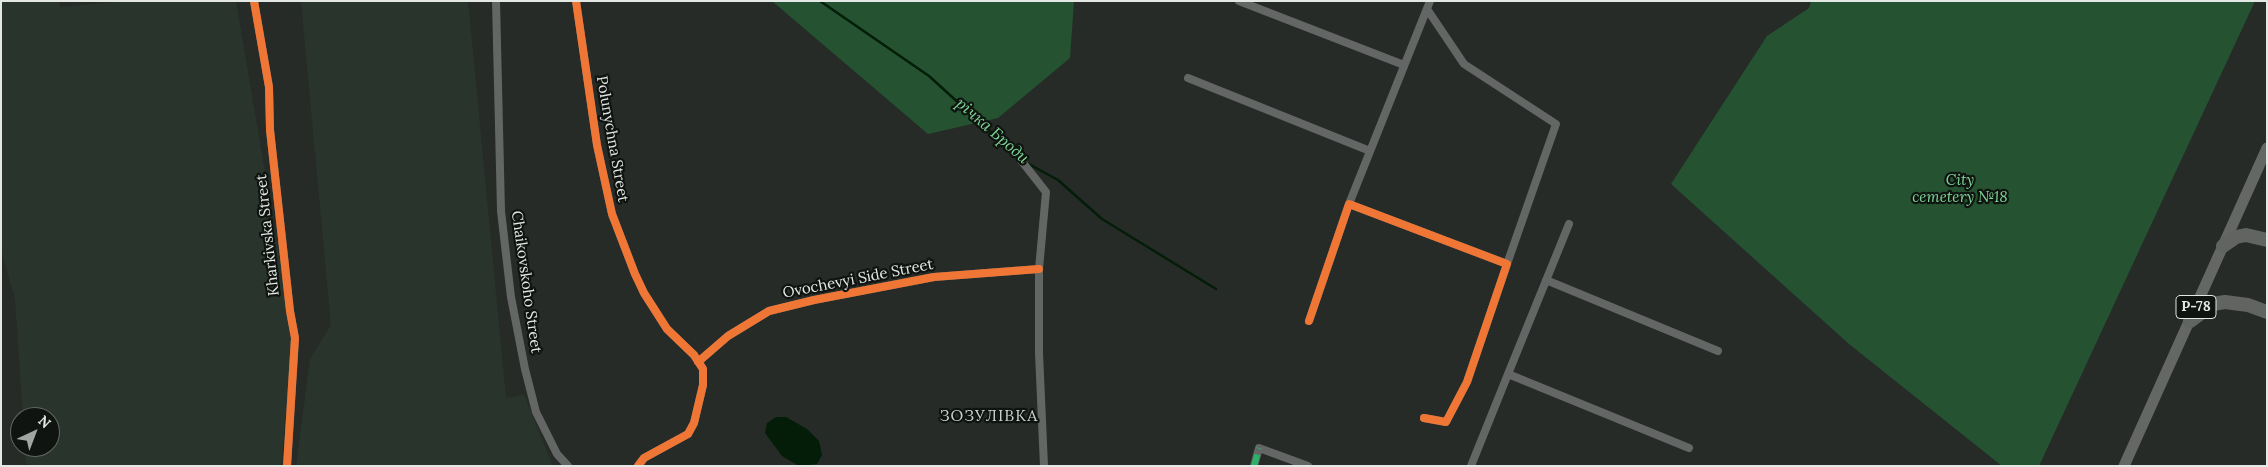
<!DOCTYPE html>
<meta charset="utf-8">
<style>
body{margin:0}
#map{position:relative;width:2268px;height:467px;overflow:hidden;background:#262b27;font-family:Lora,serif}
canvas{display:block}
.frame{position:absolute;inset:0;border:2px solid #e4e8e5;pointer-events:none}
.north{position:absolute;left:10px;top:407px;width:50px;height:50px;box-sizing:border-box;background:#101411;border:1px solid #656966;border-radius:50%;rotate:43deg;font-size:14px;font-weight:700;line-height:20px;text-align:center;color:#e4e8e5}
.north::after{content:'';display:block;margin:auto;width:18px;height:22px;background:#a2a6a2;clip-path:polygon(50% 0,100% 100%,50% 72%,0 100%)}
</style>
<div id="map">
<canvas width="2268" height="467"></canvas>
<div class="frame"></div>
<div class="north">N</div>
</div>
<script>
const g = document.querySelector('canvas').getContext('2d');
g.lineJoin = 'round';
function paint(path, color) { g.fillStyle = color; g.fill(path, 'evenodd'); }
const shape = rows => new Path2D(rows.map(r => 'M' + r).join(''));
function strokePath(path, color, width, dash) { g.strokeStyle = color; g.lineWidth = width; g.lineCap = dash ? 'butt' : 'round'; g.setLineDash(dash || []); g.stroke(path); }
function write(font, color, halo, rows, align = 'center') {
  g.font = font + ' Lora,serif'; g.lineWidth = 4.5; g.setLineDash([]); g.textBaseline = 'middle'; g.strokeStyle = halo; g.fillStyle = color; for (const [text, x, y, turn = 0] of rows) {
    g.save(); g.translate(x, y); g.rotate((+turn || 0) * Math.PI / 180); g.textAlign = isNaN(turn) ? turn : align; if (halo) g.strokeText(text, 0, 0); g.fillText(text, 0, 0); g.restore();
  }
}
paint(shape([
 [1,1,59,1,60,7,126,1,236,1,293,338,281,466,33,466,26,463,25,447,50,447,50,417,23,417,15,299,1,251],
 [301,1,468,1,506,398,524,395,553,466,296,466,310,359,331,325]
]), '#29352c');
paint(shape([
 [772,1,1074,1,1070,58,998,118,928,134],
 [1811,1,2255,1,2039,466,2002,466,1849,344,1671,184,1767,36,1809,8]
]), '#255332');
paint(shape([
 [776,417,786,417,807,429,819,441,822,455,817,464,799,466,782,456,765,433,767,423]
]), '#031d09');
strokePath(shape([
 [820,1,929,76,1018,157],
 [1027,163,1058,180,1102,219,1216,289]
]), '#031d09', 2.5);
strokePath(shape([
 [254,1,269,87,270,130,290,311,295,338,287,466],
 [496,1,501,211,511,297,525,369,536,412,557,454,568,466],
 [576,1,597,145,612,214,635,274,644,293,667,329,694,355,703,369,703,385,694,423,688,434,644,458,638,466],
 [1239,1,1404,65],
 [1427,9,1464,64,1556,124,1507,264],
 [1188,78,1370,151],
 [1020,159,1046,192,1039,269,1039,353,1044,466],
 [1349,204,1430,1],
 [1546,280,1718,351],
 [1309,321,1349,204,1507,264,1467,382,1446,422,1424,418],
 [698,362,728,336,769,311,814,300,934,277,1039,269],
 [1508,374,1569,224],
 [1254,466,1259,448,1308,466],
 [1471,466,1508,374,1689,448]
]), '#646665', 8);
strokePath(shape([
 [2124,466,2267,148]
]), '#656765', 11);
strokePath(shape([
 [2223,246,2236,237,2246,235,2267,240],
 [2190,321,2213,304,2225,302,2248,305,2267,312]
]), '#616461', 14);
strokePath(shape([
 [1254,466,1259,448]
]), '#2db169', 6, [12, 6]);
strokePath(shape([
 [254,1,269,87,270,130,290,311,295,338,287,466],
 [576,1,597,145,612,214,635,274,644,293,667,329,694,355,703,369,703,385,694,423,688,434,644,458,638,466],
 [1309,321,1349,204,1507,264,1467,382,1446,422,1424,418],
 [698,362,728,336,769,311,814,300,934,277,1039,269]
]), '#f07635', 8);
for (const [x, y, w] of [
 [2196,307,40]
]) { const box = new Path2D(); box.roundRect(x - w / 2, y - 11.5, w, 23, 4); g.fillStyle = '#101411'; g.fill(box); strokePath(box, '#e4e8e5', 1); }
write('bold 14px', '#e4e8e5', null, [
 ["Р-78",2196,307]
]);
write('15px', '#e4e8e5', '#101411', [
 ["Polunychna Street",612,139,80],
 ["Kharkivska Street",268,235,-96],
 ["Ovochevyi Side Street",858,279,-11],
 ["Chaikovskoho Street",526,282,82]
]);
write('italic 15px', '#7ed696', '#101411', [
 ["City",1960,181],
 ["cemetery №18",1960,198]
]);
write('italic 16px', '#7ed695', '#101411', [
 ["річка Броди",992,131,41]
]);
g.letterSpacing = '1px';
write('16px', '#c8d2ca', '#101411', [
 ["ЗОЗУЛІВКА",989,416]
]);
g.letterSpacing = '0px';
</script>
